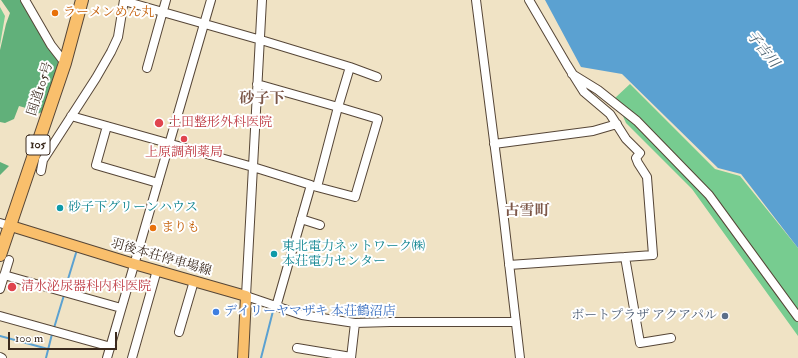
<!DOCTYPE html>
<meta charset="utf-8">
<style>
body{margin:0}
#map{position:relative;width:798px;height:358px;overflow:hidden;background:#f0e3c5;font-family:"IM FELL Double Pica",serif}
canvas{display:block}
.scale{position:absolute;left:8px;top:332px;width:109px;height:18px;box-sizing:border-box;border:2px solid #3b2a1e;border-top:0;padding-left:5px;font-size:12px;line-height:14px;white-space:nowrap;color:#3b2a1e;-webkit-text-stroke:3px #fff;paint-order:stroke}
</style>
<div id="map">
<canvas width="798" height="358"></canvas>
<div class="scale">100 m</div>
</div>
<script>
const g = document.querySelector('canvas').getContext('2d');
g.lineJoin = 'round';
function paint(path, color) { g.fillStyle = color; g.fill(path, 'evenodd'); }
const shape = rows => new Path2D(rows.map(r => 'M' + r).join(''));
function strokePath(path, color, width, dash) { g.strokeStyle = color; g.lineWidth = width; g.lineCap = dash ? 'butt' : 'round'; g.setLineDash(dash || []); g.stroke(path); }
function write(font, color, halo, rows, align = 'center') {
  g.font = font + ' "IM FELL Double Pica","Noto Serif JP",serif'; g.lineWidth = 4; g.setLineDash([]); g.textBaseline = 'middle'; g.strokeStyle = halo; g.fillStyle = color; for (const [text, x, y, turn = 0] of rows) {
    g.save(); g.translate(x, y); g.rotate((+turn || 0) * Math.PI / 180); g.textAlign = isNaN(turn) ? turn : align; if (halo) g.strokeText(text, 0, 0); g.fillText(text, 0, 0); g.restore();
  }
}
paint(shape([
 [0,7,5,16,0,45],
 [630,84,715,169,740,176,798,248,798,336,692,189,626,123,615,98]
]), '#77cc90');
paint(shape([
 [1,0,22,0,59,59,45,109,40,113,32,114,26,108,19,106,14,119,5,123,0,122,0,50,6,24,10,13],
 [0,162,9,166,0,175]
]), '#61b07a');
paint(shape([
 [545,0,798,0,798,248,741,174,718,168,622,74,581,67]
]), '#5ba1d1');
strokePath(shape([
 [65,289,76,253],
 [54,328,64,295],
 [0,336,48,349],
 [46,358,52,334],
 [261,358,273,311]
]), '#5ba1d1', 2);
const minor = shape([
 [25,0,51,45,65,63],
 [262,0,246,296,302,315,355,323,390,322,516,322],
 [476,0,503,211,520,358],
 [529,0,567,65,584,92,610,114,626,139,640,153,636,158,638,163,647,177,653,255,625,257],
 [124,1,261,40,350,67],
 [147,68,166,0],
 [572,74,598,90,637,121,709,195,798,317],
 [257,84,338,107,378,119,355,197,317,187,338,107,350,67,377,77],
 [71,116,253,167,311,185,276,307],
 [107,126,96,165,158,183],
 [494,144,593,131,617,124],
 [41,171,43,160,96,78,111,52,118,37,124,0],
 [301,219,320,225],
 [0,223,11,226],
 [509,265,625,257,640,343,671,338],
 [4,275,121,308],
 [0,289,9,260],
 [0,316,111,347],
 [179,332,194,281],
 [297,348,351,357],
 [0,357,2,358],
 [107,358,211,0],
 [132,358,157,270],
 [351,358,355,323]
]);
const major = shape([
 [11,226,134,264,246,296,243,358]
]);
const highway = shape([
 [0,255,65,63,82,0]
]);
strokePath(minor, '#564637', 10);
strokePath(major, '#564637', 12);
strokePath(highway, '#564637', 14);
strokePath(minor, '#fff', 8);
strokePath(major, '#f9bf6c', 10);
strokePath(highway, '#f9bf6c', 12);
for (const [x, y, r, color] of [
 [55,13,4,"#e8710a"],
 [159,123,5,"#e0444e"],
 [184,139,4,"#e0444e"],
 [60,208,4,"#0f9aa8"],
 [153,228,4,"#e8710a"],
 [274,254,4,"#0f9aa8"],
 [12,287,5,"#e0444e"],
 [216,312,4,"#3f7fe0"],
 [725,316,4,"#5c6f8a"]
]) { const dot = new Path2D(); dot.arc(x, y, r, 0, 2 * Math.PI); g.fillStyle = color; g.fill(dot); strokePath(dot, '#fff', 1.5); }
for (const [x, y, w] of [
 [38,145,24]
]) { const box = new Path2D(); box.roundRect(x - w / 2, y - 10, w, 20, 3); g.fillStyle = '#fff'; g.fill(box); strokePath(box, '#3b2a1e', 1); }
write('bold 12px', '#3b2a1e', null, [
 ["105",38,145]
]);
write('13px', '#c56008', '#fff', [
 ["ラーメンめん丸",63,13],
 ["まりも",161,228]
], 'left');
write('13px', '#3b2a1e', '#fff', [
 ["国道105号",41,89,-72],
 ["羽後本荘停車場線",161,258,16]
]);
write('13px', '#be3a42', '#fff', [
 ["土田整形外科医院",168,123],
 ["上原調剤薬局",184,153,"center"],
 ["清水泌尿器科内科医院",21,287]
], 'left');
write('13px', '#0d838f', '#fff', [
 ["砂子下グリーンハウス",68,208],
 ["東北電力ネットワーク㈱",282,247],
 ["本荘電力センター",282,262]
], 'left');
write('13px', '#366cbe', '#fff', [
 ["デイリーヤマザキ 本荘鶴沼店",224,312]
], 'left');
write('13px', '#4e5e75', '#fff', [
 ["ボートプラザ アクアパル",717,316]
], 'right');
write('italic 14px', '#49606f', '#fff', [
 ["子吉川",762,50,51]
]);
write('bold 15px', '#7c5748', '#fff', [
 ["砂子下",262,100],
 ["古雪町",527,212]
]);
</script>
